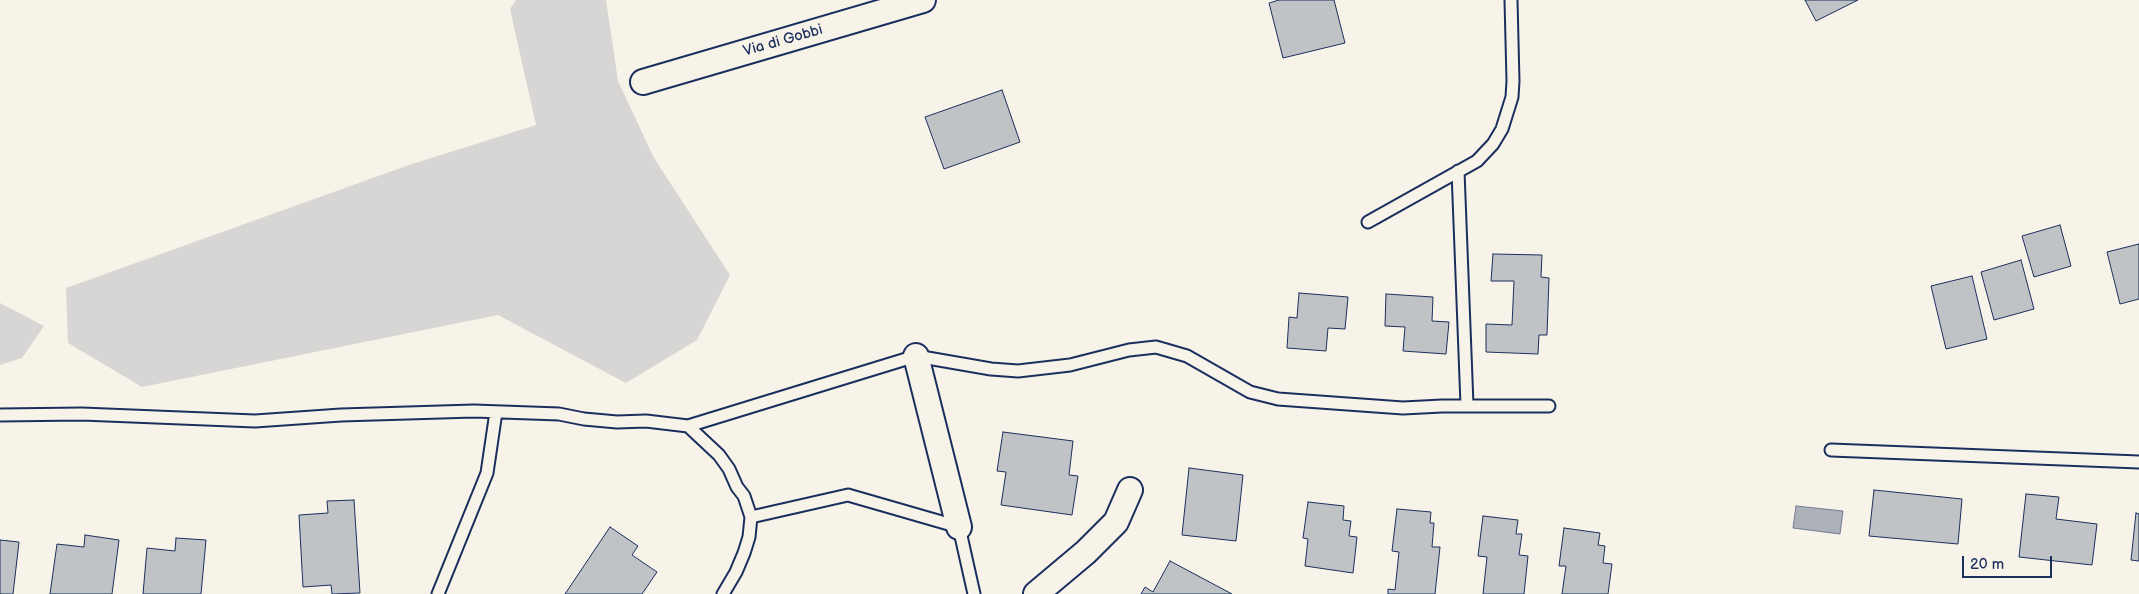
<!DOCTYPE html>
<style>
body{margin:0}
#map{position:relative;width:2139px;height:594px;overflow:hidden;background:#f7f3e8;font-family:"Balsamiq Sans",sans-serif}
canvas{display:block}
.scale{position:absolute;left:1962px;top:556px;width:90px;height:22px;box-sizing:border-box;border:2px solid #1b2f5e;border-top:0;padding-left:6px;font-size:15px;line-height:18px;white-space:nowrap;color:#1b2f5e;-webkit-text-stroke:4px #f7f3e8;paint-order:stroke}
</style>
<div id="map">
<canvas width="2139" height="594"></canvas>
<div class="scale">20 m</div>
</div>
<script>
const g = document.querySelector('canvas').getContext('2d');
g.lineJoin = 'round';
function paint(path, color) { g.fillStyle = color; g.fill(path, 'evenodd'); }
const shape = rows => new Path2D(rows.map(r => 'M' + r).join(''));
function strokePath(path, color, width, dash) { g.strokeStyle = color; g.lineWidth = width; g.lineCap = dash ? 'butt' : 'round'; g.setLineDash(dash || []); g.stroke(path); }
function write(font, color, halo, rows, align = 'center') {
  g.font = font + ' "Balsamiq Sans",sans-serif'; g.lineWidth = 4.5; g.setLineDash([]); g.textBaseline = 'middle'; g.strokeStyle = halo; g.fillStyle = color; for (const [text, x, y, turn = 0] of rows) {
    g.save(); g.translate(x, y); g.rotate((+turn || 0) * Math.PI / 180); g.textAlign = isNaN(turn) ? turn : align; if (halo) g.strokeText(text, 0, 0); g.fillText(text, 0, 0); g.restore();
  }
}
paint(shape([
 [516,0,606,0,618,81,654,158,730,275,697,340,626,383,498,315,142,387,68,343,66,288,409,165,536,125,510,9],
 [0,303,44,326,22,358,0,365]
]), '#d7d6d4');
const water = shape([
 [1796,506,1843,511,1840,534,1793,528,1796,506]
]);
paint(water, '#acb0b9');
strokePath(water, '#727c95', 1);
const building = shape([
 [1279,0,1334,0,1345,43,1283,58,1269,3,1279,0],
 [1805,0,1858,0,1816,21,1805,0],
 [1002,90,1020,142,944,169,925,117,1002,90],
 [2060,225,2071,266,2034,277,2022,236,2060,225],
 [2139,244,2139,299,2120,304,2107,252,2139,244],
 [1493,254,1542,255,1541,277,1549,278,1547,335,1539,335,1538,354,1486,352,1486,324,1512,325,1514,281,1491,281,1493,254],
 [2021,260,2034,309,1994,320,1981,272,2021,260],
 [1972,276,1987,339,1946,349,1931,286,1972,276],
 [1299,293,1348,297,1345,329,1328,328,1326,351,1287,348,1289,317,1297,318,1299,293],
 [1386,294,1433,297,1432,321,1449,322,1446,354,1403,351,1405,327,1385,326,1386,294],
 [1003,432,1073,441,1069,475,1078,476,1072,515,1001,505,1006,472,997,471,1003,432],
 [1189,468,1243,475,1236,541,1182,535,1189,468],
 [1874,490,1962,499,1958,544,1869,536,1874,490],
 [2026,494,2059,497,2056,519,2097,524,2092,565,2019,557,2026,494],
 [354,500,360,593,332,594,331,585,303,587,299,515,328,513,327,501,354,500],
 [1308,502,1344,506,1343,520,1351,521,1349,536,1357,537,1353,573,1305,566,1308,539,1303,538,1308,502],
 [1397,509,1431,512,1430,523,1434,523,1432,547,1440,547,1435,594,1388,594,1388,589,1395,590,1399,552,1392,551,1397,509],
 [2136,513,2139,514,2139,561,2131,560,2136,513],
 [1483,516,1518,520,1516,534,1522,534,1519,555,1528,556,1524,594,1483,594,1487,557,1478,556,1483,516],
 [610,527,638,546,632,555,657,572,642,594,565,594,610,527],
 [1564,528,1600,533,1598,545,1605,546,1603,563,1612,564,1608,594,1562,594,1566,566,1559,566,1564,528],
 [85,535,119,540,112,594,50,594,57,544,84,547,85,535],
 [176,538,206,540,201,594,143,594,147,548,175,551,176,538],
 [0,540,19,542,13,594,0,594,0,540],
 [1170,561,1232,594,1141,594,1145,587,1153,592,1170,561]
]);
paint(building, '#c0c3c5');
strokePath(building, '#1b2f5e', 1);
const lane = shape([
 [1458,171,1467,405],
 [1368,222,1477,161,1493,144,1502,129,1512,97,1513,81,1511,0],
 [0,415,82,414,255,421,341,415,474,411,559,414,584,419,617,422,646,421,688,426,916,356,991,369,1018,371,1070,365,1129,350,1156,347,1187,356,1250,392,1278,399,1403,408,1442,406,1549,406],
 [688,426,719,455,729,469,737,487,744,496,751,517,749,537,744,553,736,572,723,594],
 [1831,450,2139,462],
 [751,517,848,495,959,527,974,594],
 [438,594,487,473,496,412]
]);
const street = shape([
 [643,82,923,0],
 [916,356,959,527],
 [1036,594,1086,552,1116,522,1130,490]
]);
strokePath(lane, '#1b2f5e', 15);
strokePath(street, '#1b2f5e', 28);
strokePath(lane, '#f7f3e8', 11);
strokePath(street, '#f7f3e8', 24);
write('15px', '#1b2f5e', '#f7f3e8', [
 ["Via di Gobbi",783,41,-16]
]);
</script>
